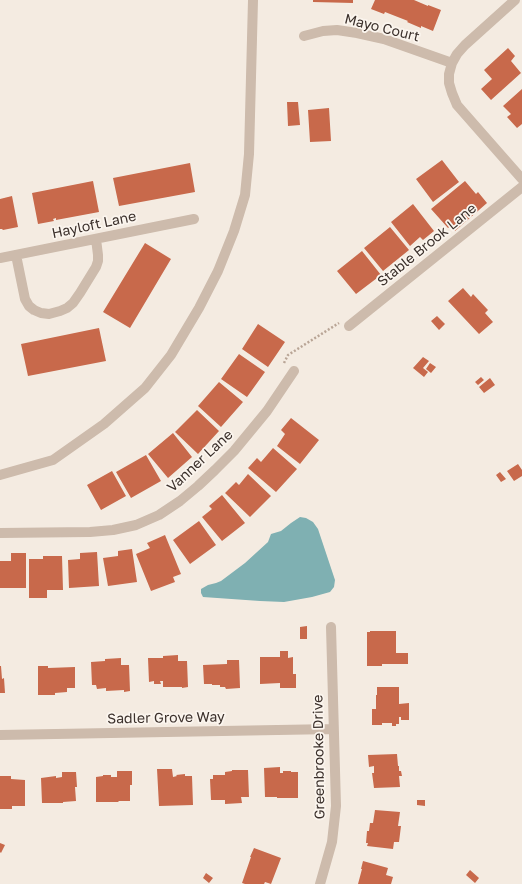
<!DOCTYPE html>
<html>
<head>
<meta charset="utf-8">
<style>
  body { margin:0 }
  canvas { display:block; background:#f4ebe1 }
</style>
</head>
<body>
<canvas width="522" height="884"></canvas>
<script>
const ctx = document.querySelector('canvas').getContext('2d');
ctx.lineJoin = 'round';
function fill(path, color) {
  ctx.fillStyle = color;
  ctx.fill(path, 'evenodd');
}
function toPath(rows) {
  const path = new Path2D();
  for (const r of rows) {
    path.moveTo(r[0], r[1]);
    for (let i = 2; i < r.length; i += 2) path.lineTo(r[i], r[i + 1]);
  }
  return path;
}
function trace(path, color, width, dash) {
  ctx.strokeStyle = color;
  ctx.lineWidth = width;
  ctx.lineCap = dash ? 'butt' : 'round';
  ctx.setLineDash(dash || []);
  ctx.stroke(path);
}
function drawText(font, color, halo, rows, align = 'center') {
  ctx.font = font + ' "Golos Text",sans-serif';
  ctx.lineWidth = 3.5;
  ctx.setLineDash([]);
  ctx.textBaseline = 'middle';
  ctx.strokeStyle = halo;
  ctx.fillStyle = color;
  for (const [text, x, y, turn = 0] of rows) {
    ctx.save();
    ctx.translate(x, y);
    ctx.rotate((+turn || 0) * Math.PI / 180);
    ctx.textAlign = isNaN(turn) ? turn : align;
    if (halo) ctx.strokeText(text, 0, 0);
    ctx.fillText(text, 0, 0);
    ctx.restore();
  }
}
const water = toPath([
  [300,517,306,518,313,522,318,529,335,580,334,587,330,592,312,597,284,602,260,601,203,597,201,593,201,589,208,585,216,583,221,581,245,563,268,542,271,534,281,531,291,523]
]);
const building = toPath([
  [313,0,353,0,353,3,313,2],
  [375,0,414,0,428,6,428,5,441,10,433,31,421,26,421,28,407,22,408,21,385,12,384,14,371,9],
  [508,48,515,56,511,61,521,73,491,100,481,89,492,79,484,70],
  [522,89,522,124,517,128,507,117,511,114,503,106],
  [287,102,298,102,300,125,288,126],
  [329,108,331,141,310,142,308,110],
  [442,160,459,182,433,202,416,179],
  [190,163,195,192,119,206,113,178],
  [93,181,99,212,56,220,56,218,53,219,54,221,38,224,32,193],
  [465,181,476,194,478,192,487,203,455,231,451,226,448,228,431,209],
  [12,196,18,227,3,230,2,229,0,229,0,199],
  [413,204,434,231,423,240,420,237,410,246,391,222],
  [390,227,409,250,383,271,364,248],
  [145,243,171,259,130,328,103,312],
  [362,251,381,275,356,294,337,271],
  [463,288,471,297,473,294,488,310,485,313,493,322,479,334,448,301],
  [437,316,445,324,439,330,431,321],
  [258,324,285,342,268,367,242,349],
  [99,328,106,361,28,376,21,344],
  [239,354,265,372,247,397,221,379],
  [423,357,429,361,423,368,428,372,424,377,413,368],
  [430,363,436,367,431,373,426,369],
  [481,377,484,380,478,385,475,382],
  [490,378,495,385,484,393,479,387],
  [219,382,243,402,221,427,198,406],
  [197,410,219,431,198,454,175,432],
  [291,418,319,440,300,464,277,446,285,434,281,430],
  [173,433,192,457,168,478,148,454],
  [273,448,297,469,276,492,248,468,257,458,261,462],
  [146,455,161,481,131,498,116,472],
  [518,464,522,470,522,476,514,481,507,471],
  [112,471,126,496,101,510,87,485],
  [500,472,506,479,501,482,496,475],
  [248,474,271,496,250,517,225,493,236,482,239,485],
  [222,495,245,523,222,541,202,517,212,509,209,506],
  [199,521,216,545,190,564,173,540],
  [165,535,181,574,173,577,175,582,151,591,136,554,150,548,147,543],
  [132,549,137,582,108,586,103,558,118,556,118,551],
  [97,552,99,586,69,588,68,560,80,559,80,553],
  [11,553,26,553,26,588,0,588,0,561,11,561],
  [43,556,62,556,63,590,47,590,47,598,29,598,29,559,43,559],
  [307,626,307,639,300,639,300,627],
  [370,631,396,631,396,653,408,653,408,664,382,664,382,666,367,666,367,632,370,632],
  [280,651,288,651,288,658,293,657,293,674,296,674,296,688,280,688,280,683,260,684,260,657,280,657],
  [178,655,178,661,187,661,188,687,182,688,182,687,163,687,163,681,160,681,161,684,154,684,154,681,149,682,148,658,163,658,163,656],
  [121,658,121,665,129,665,130,691,124,692,124,690,106,691,106,688,97,689,96,685,92,685,91,662,105,661,105,659],
  [227,660,239,660,240,688,226,689,225,687,220,687,220,685,212,685,212,684,204,684,203,665,227,664],
  [0,666,1,666,2,679,4,678,5,693,0,693],
  [38,666,48,666,48,668,75,667,75,688,67,688,67,692,55,693,55,695,38,695],
  [377,687,399,687,399,704,409,703,409,720,401,720,401,717,399,717,399,724,396,724,396,726,392,726,392,723,382,723,382,725,372,725,372,709,376,709,376,695,377,695],
  [397,754,398,766,399,766,399,771,401,771,402,776,399,776,400,787,374,788,372,773,374,773,374,766,369,767,368,755],
  [280,767,280,773,283,773,283,771,291,771,291,772,298,772,298,798,277,798,277,797,265,797,264,768],
  [157,769,172,769,173,777,177,776,176,775,185,774,185,776,192,776,193,805,159,806],
  [232,770,248,770,249,797,241,797,242,803,225,804,225,800,211,800,210,779,213,779,213,775,225,775,225,772,232,771],
  [117,771,132,771,132,785,130,785,130,801,118,801,119,802,96,802,96,777,103,776,103,775,111,775,111,777,117,777],
  [62,772,76,772,77,787,75,787,76,801,63,802,63,803,42,803,41,778,56,776,56,778,62,777],
  [0,776,11,776,11,779,25,780,25,806,12,806,12,809,0,809],
  [417,800,425,800,425,806,417,805],
  [375,810,400,812,398,826,401,826,399,842,394,842,393,849,367,846,368,843,366,843,367,831,369,831,370,823,373,823],
  [0,843,5,845,1,853,0,852],
  [254,848,281,858,271,884,265,882,264,884,245,884,242,883,251,857,250,857],
  [363,861,388,868,386,875,393,877,391,884,358,884,362,869,361,869],
  [470,870,479,878,475,883,466,875],
  [206,873,213,878,209,883,203,878]
]);
const path = toPath([
  [284,363,288,355,339,323]
]);
const street = toPath([
  [515,0,465,45,457,54,452,63,449,74,449,83,452,93,457,105,522,179],
  [304,36,323,31,337,30,357,33,384,39,452,63],
  [16,255,25,299,29,306,34,310,41,313,49,314,60,311,67,308,73,303,80,293,96,267,98,261,98,255,96,239],
  [0,258,194,219],
  [349,326,522,187],
  [0,475,53,460,104,424,145,388,171,355,199,308,218,271,234,231,245,195,249,154,253,0],
  [0,533,90,532,113,530,136,525,159,515,180,501,198,486,215,470,234,451,267,411,294,371],
  [0,735,333,729],
  [320,884,332,842,336,806,331,627]
]);
const streetNames = [
  ["Mayo Court",382,28,14],
  ["Hayloft Lane",94,225,-12],
  ["Stable Brook Lane",427,245,-39],
  ["Vanner Lane",200,461,-43],
  ["Sadler Grove Way",166,718,-1],
  ["Greenbrooke Drive",319,757,-91]
];
fill(water, '#7fb0b2');
fill(building, '#c8694b');
trace(path, '#b9a596', 2.5, [2, 2]);
trace(street, '#cdbbac', 10);
drawText('14px', '#3b302b', '#fbf5ee', streetNames);
</script>
</body>
</html>
